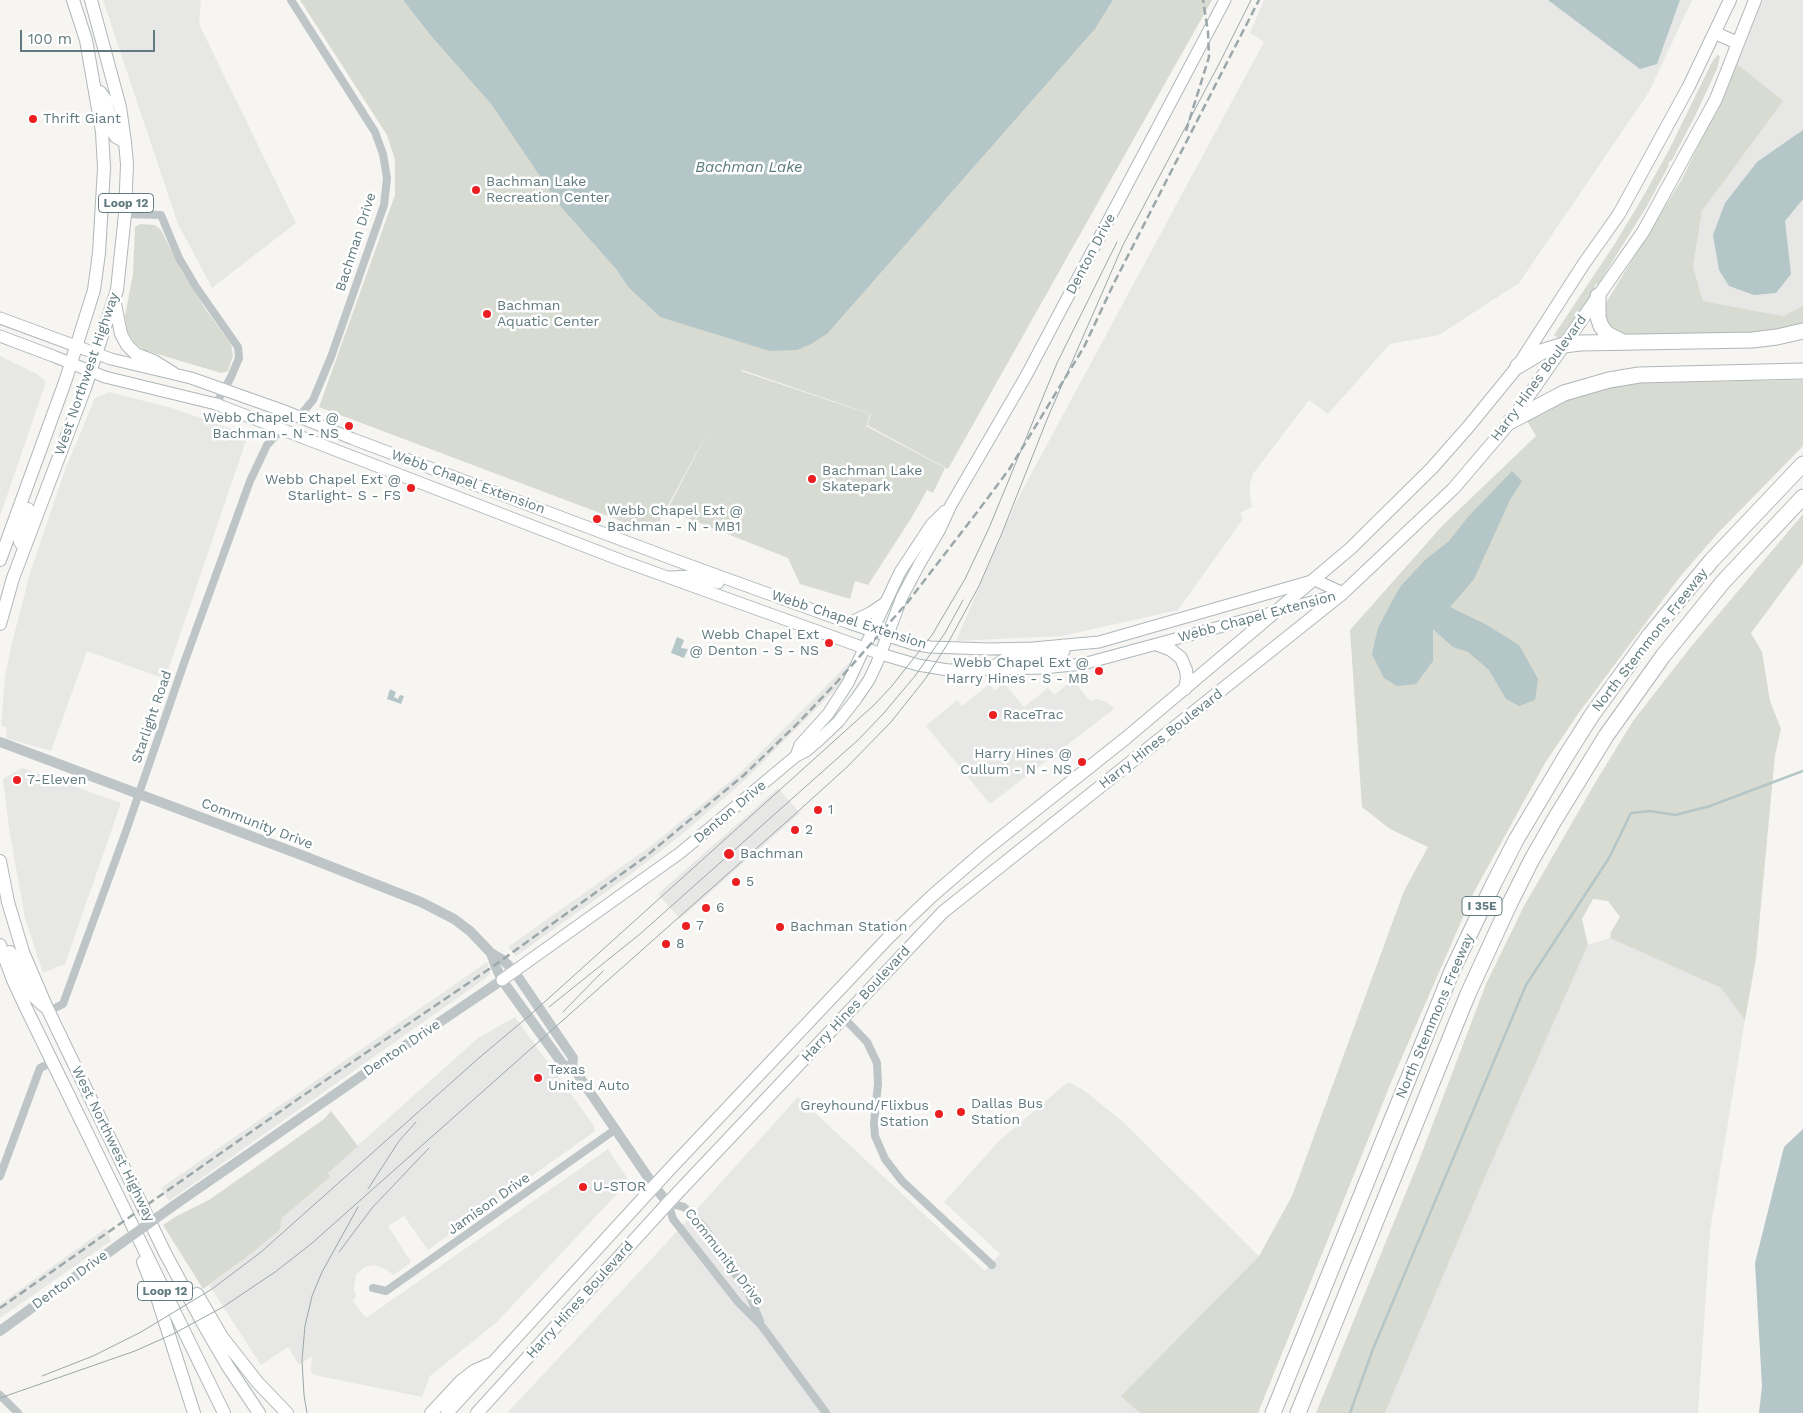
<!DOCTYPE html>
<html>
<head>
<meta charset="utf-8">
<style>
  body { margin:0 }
  #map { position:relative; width:1803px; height:1413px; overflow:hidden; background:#f6f5f2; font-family:"Work Sans",sans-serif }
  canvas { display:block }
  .scale { position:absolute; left:20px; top:30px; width:135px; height:22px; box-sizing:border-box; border:2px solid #607a7f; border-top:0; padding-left:6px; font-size:15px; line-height:18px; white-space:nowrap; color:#607a7f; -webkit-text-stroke:4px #fff; paint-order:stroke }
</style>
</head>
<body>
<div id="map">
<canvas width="1803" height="1413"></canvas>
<div class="scale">100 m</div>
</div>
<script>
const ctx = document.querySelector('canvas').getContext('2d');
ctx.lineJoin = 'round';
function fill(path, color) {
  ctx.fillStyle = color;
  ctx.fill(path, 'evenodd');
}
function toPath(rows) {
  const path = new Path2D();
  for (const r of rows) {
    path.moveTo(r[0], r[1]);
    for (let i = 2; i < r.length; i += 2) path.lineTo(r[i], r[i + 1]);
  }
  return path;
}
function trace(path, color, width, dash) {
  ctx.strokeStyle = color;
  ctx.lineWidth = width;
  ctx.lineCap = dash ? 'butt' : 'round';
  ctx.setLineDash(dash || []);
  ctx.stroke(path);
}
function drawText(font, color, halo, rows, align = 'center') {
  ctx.font = font + ' "Work Sans",sans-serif';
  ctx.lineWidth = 5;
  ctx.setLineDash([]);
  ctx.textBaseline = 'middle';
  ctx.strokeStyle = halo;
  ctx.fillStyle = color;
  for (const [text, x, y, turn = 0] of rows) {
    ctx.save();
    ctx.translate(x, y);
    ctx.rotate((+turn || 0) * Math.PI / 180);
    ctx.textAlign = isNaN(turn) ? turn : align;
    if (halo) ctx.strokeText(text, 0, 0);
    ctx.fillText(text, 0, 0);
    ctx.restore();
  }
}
const built = toPath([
  [103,0,201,0,199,24,296,223,212,288,178,224],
  [1264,0,1692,0,1649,92,1519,283,1439,335,1390,344,1328,414,1309,400,1253,474,1250,484,1250,496,1252,507,1240,513,1243,519,1178,610,1062,636,956,641,1016,502,1264,42,1250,33],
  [1762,0,1803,0,1803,306,1783,316,1703,301,1693,267,1702,211,1782,101,1737,64],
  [0,356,37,374,46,382,0,516],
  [109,392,172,408,248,435,165,679,87,651,51,751,6,738,7,728,1,725,5,677,11,647,30,573,65,470,95,398],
  [851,661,847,674,843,682,747,778,680,836,627,877,516,956,508,947,652,845,739,774],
  [1073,680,1090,701,1097,699,1107,702,1114,709,990,804,926,726,957,700,962,706,989,684,995,691,1004,683,1024,707,1048,688,1054,695],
  [22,768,121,803,65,964,43,973,25,918,9,828,3,779],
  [778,788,800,813,680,919,658,894],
  [1610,938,1721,988,1745,1020,1710,1231,1698,1413,1385,1413,1486,1175,1588,945],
  [487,962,490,973,486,978,169,1201,161,1188],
  [515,1017,594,1126,595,1131,428,1250,404,1216,388,1226,411,1262,394,1275,381,1267,373,1265,363,1268,356,1275,354,1289,356,1297,353,1301,366,1318,608,1149,629,1181,497,1322,430,1376,422,1397,314,1375,311,1372,312,1356,299,1365,288,1347,261,1365,209,1285,248,1256,280,1230,282,1218,330,1177,327,1173,478,1038],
  [1068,1082,1082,1089,1122,1121,1259,1256,1122,1395,1140,1413,507,1413,658,1252,798,1097,985,1271,1000,1254,944,1202,999,1141],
  [106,1228,111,1241,0,1318,0,1304]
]);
const green = toPath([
  [300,0,403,0,431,36,491,104,560,206,616,269,628,287,660,317,828,333,1095,29,1113,0,1212,0,948,469,867,425,871,414,742,370,741,371,870,414,866,426,945,468,933,493,927,490,912,517,868,585,855,581,850,599,800,584,788,558,667,510,711,426,653,533,319,407,395,195,395,160,387,135],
  [1717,55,1720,56,1717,69,1695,116,1672,160,1669,162,1668,167,1647,206,1599,283,1595,285,1594,291,1564,333,1559,339,1554,335,1614,245,1640,202,1669,150,1712,62],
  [1737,64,1783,101,1702,211,1693,267,1703,301,1783,316,1803,306,1803,324,1755,333,1622,334,1606,325,1604,306,1682,179,1721,100],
  [140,224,155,225,161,230,181,270,206,310,231,344,233,356,228,371,221,373,144,350,134,342,127,330,125,316,133,274,135,227],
  [1803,380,1803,446,1717,534,1679,578,1578,714,1545,763,1474,892,1392,1080,1258,1413,1140,1413,1121,1396,1259,1256,1292,1196,1404,891,1428,847,1390,829,1362,807,1350,630,1443,525,1536,436,1527,421,1561,400,1622,383],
  [1803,514,1803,563,1751,633,1762,652,1770,701,1781,729,1775,755,1756,958,1745,1020,1721,988,1610,938,1611,932,1620,917,1608,901,1593,899,1582,919,1588,945,1486,1175,1385,1413,1316,1413,1418,1163,1486,984,1524,906,1595,783,1633,721,1690,648],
  [331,1111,358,1146,328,1173,330,1177,282,1218,280,1230,248,1256,203,1289,163,1225,175,1217,209,1200,324,1119]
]);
const water = toPath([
  [403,0,1113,0,1095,29,828,333,811,344,797,350,770,351,660,317,628,287,616,269,560,206,491,104,431,36],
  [1548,0,1680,0,1657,64,1640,69],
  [1803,130,1803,199,1785,221,1791,274,1776,293,1754,295,1729,286,1719,270,1713,235,1725,203,1757,162],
  [1512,471,1522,481,1510,500,1474,579,1450,607,1485,624,1519,645,1538,679,1535,700,1519,706,1506,699,1489,670,1468,652,1453,647,1433,629,1433,661,1416,684,1397,686,1384,678,1372,654,1378,628,1389,607,1400,587,1425,560,1449,541,1468,517],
  [677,637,684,640,681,648,688,649,684,658,671,653],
  [390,689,396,692,394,697,398,699,400,695,404,696,401,704,387,699],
  [1803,1129,1803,1413,1759,1413,1762,1386,1755,1263,1784,1147]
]);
const stream = toPath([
  [1350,1413,1373,1349,1526,985,1609,858,1631,813,1650,811,1675,815,1710,806,1803,771]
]);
const minor = toPath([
  [291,0,375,132,383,154,387,178,384,205,331,357,313,400,299,417],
  [125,214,161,215,179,258,196,287,238,347,239,358,231,377,216,404],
  [49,1011,63,1004,125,834,184,663,250,481,267,445,281,430],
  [843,1017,867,1042,877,1063,878,1084,874,1123,875,1136,885,1159,902,1181,992,1265],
  [0,1176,40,1068,53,1062],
  [668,1203,673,1219,738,1302,761,1325,826,1413],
  [668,1203,684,1207,703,1226,749,1294,760,1321],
  [373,1288,386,1291,616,1129],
  [0,1395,18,1413]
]);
const tertiary = toPath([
  [0,742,304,856,421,902,454,919,470,931,491,953,503,960,514,971,573,1058,572,1066,654,1186,668,1203],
  [491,953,495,965,502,980,564,1066,572,1066],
  [176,1204,419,1036,502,980],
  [0,1331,123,1242]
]);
const secondary = toPath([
  [0,318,111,359,191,378,287,412,353,439,675,560,849,623,913,644,930,647,989,649,1033,648,1099,642,1315,580,1343,593],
  [0,336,53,356,105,377,216,404,623,561,881,654,918,665,948,670,1043,668,1083,664,1341,594],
  [670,577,691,576,718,583],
  [849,623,870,613,885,603],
  [991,668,1005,659,1059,656,1064,651,1063,645],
  [796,756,800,745,828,714,848,683,900,572,931,525,945,511],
  [502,980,680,853,796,756,806,751,820,739,838,722,856,699,869,680,877,663,902,597,920,563,939,531,951,505,1026,376,1225,0]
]);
const primary = toPath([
  [1715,33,1738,43],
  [100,92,106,100,112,131,116,137,125,142],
  [115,304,121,334,127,345,136,354,154,361,173,373],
  [24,547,20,542,19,534,28,509],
  [0,560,65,382,94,290,99,253,104,168,102,132,86,40,73,0],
  [0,624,13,578,85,388,117,290,125,214,127,164,125,142,120,107,91,0],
  [1158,645,1171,650,1181,658,1186,670,1187,678,1185,689],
  [0,861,8,902,23,952,47,1008,165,1253,205,1327,227,1365,259,1413],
  [0,945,13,980,26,1008,224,1413],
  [10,952,31,994,44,1006],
  [143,1262,156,1294,194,1413],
  [197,1294,222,1337,258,1383,287,1413],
  [431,1413,461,1381,474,1371,490,1364],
  [447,1413,668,1171,888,938,932,896,984,851,1126,738,1351,548,1432,468,1469,426,1518,366,1583,265,1619,214,1689,86,1730,0],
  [477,1413,668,1203,943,912,1343,593,1454,488,1511,421,1643,232,1716,99,1755,0]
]);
const motorway = toPath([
  [1598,296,1598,317,1601,326,1607,334,1621,341],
  [1518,366,1541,352,1564,345,1580,343,1752,340,1777,337,1803,331],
  [1511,421,1564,393,1609,380,1639,375,1803,371],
  [1273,1413,1452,971,1494,883,1516,840,1566,756,1592,715,1650,635,1712,560,1803,464],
  [1298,1413,1468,994,1509,905,1531,861,1555,819,1606,736,1663,656,1723,582,1803,497]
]);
const tram = toPath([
  [549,1007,640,934,858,740,883,714,915,676,945,633,963,600],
  [563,1012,603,971],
  [368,1189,399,1141,416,1122],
  [339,1252,372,1208,429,1148],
  [42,1376,93,1356,141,1332,212,1289,261,1252,480,1057,529,1016,874,705,891,687,932,635,965,579,989,528,1057,363,1117,242],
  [0,1398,135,1351,173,1334,223,1307,275,1272,311,1244,794,815,847,767,891,722,926,678,948,643,979,586,1002,533,1048,417,1123,245,1219,64,1251,0],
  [307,1413,304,1395,302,1360,305,1326,312,1296,322,1272,358,1207]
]);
const rail = toPath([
  [1186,131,1209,57,1208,32,1203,0],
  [0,1308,298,1099,495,965,645,857,744,775,797,724,837,682,907,603,978,511,1010,468,1084,347,1115,281,1259,0]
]);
const tertiaryBridge = toPath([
  [123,1242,176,1204]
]);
const markers = [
  [33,119,5,"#eb1e21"],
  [476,190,5,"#eb1e21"],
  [487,314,5,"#eb1e21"],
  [349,426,5,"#eb1e21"],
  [812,479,5,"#eb1e21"],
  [411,488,5,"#eb1e21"],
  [597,519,5,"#eb1e21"],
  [829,643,5,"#eb1e21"],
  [1099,671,5,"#eb1e21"],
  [993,715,5,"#eb1e21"],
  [1082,762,5,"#eb1e21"],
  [17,780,5,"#eb1e21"],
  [818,810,5,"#eb1e21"],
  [795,830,5,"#eb1e21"],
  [729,854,6,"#eb1e21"],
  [736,882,5,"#eb1e21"],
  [706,908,5,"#eb1e21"],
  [686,926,5,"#eb1e21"],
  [780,927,5,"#eb1e21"],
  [666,944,5,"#eb1e21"],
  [538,1078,5,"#eb1e21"],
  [961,1112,5,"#eb1e21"],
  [939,1114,5,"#eb1e21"],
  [583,1187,5,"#eb1e21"]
];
const shields = [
  [126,203,55],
  [1482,906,40],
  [165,1291,55]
];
const shieldNames = [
  ["Loop 12",126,203],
  ["I 35E",1482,906],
  ["Loop 12",165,1291]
];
const poiNames = [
  ["Thrift Giant",43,119],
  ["Bachman Lake",486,182],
  ["Recreation Center",486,198],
  ["Bachman",497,306],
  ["Aquatic Center",497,322],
  ["Webb Chapel Ext @",339,418,"right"],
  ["Bachman - N - NS",339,434,"right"],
  ["Bachman Lake",822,471],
  ["Skatepark",822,487],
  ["Webb Chapel Ext @",401,480,"right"],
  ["Starlight- S - FS",401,496,"right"],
  ["Webb Chapel Ext @",607,511],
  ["Bachman - N - MB1",607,527],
  ["Webb Chapel Ext",819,635,"right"],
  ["@ Denton - S - NS",819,651,"right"],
  ["Webb Chapel Ext @",1089,663,"right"],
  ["Harry Hines - S - MB",1089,679,"right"],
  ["RaceTrac",1003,715],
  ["Harry Hines @",1072,754,"right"],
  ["Cullum - N - NS",1072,770,"right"],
  ["7-Eleven",27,780],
  ["1",828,810],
  ["2",805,830],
  ["Bachman",740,854],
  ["5",746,882],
  ["6",716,908],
  ["7",696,926],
  ["Bachman Station",790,927],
  ["8",676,944],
  ["Texas",548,1070],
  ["United Auto",548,1086],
  ["Dallas Bus",971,1104],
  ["Station",971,1120],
  ["Greyhound/Flixbus",929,1106,"right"],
  ["Station",929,1122,"right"],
  ["U-STOR",593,1187]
];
const streetNames = [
  ["Bachman Drive",356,242,-72],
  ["Denton Drive",1091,254,-62],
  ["West Northwest Highway",87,374,-71],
  ["Harry Hines Boulevard",1539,378,-54],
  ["Webb Chapel Extension",468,482,20],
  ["Webb Chapel Extension",1257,617,-15],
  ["Webb Chapel Extension",849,620,18],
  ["North Stemmons Freeway",1650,640,-52],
  ["Starlight Road",152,717,-71],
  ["Harry Hines Boulevard",1161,739,-38],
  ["Denton Drive",730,812,-40],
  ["Community Drive",257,824,21],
  ["Harry Hines Boulevard",856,1004,-47],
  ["North Stemmons Freeway",1435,1016,-67],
  ["Denton Drive",402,1048,-34],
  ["West Northwest Highway",113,1144,64],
  ["Jamison Drive",489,1204,-35],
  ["Community Drive",724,1257,52],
  ["Denton Drive",70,1280,-36],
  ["Harry Hines Boulevard",580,1300,-48]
];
const waterNames = [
  ["Bachman Lake",749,168]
];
fill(built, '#e7e7e6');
fill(green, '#d7dbd1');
fill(water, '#b4c6c7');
trace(stream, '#b4c6c7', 2.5);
trace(secondary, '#aeb8ba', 13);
trace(primary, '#b0b8ba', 14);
trace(motorway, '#afb6b8', 17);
trace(minor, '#bec5c7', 8);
trace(tertiary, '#bec5c7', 10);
trace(secondary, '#fff', 11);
trace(primary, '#fff', 12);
trace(motorway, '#fff', 15);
trace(tram, '#9ba7aa', 1);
trace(rail, '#9ba7aa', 2.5, [8, 4]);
trace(tertiaryBridge, '#bec5c7', 10);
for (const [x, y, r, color] of markers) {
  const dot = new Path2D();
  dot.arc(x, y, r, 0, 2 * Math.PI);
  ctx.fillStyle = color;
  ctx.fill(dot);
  trace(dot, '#fff', 2);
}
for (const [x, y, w] of shields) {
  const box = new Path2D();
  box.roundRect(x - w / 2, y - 9.5, w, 19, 4);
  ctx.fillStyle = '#fff';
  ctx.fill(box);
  trace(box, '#607a7f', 1);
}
drawText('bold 12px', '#607a7f', null, shieldNames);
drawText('14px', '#607a7f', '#fff', poiNames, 'left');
drawText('14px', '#607a7f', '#fff', streetNames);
drawText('italic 15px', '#5a7a7b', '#fff', waterNames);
</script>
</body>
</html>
